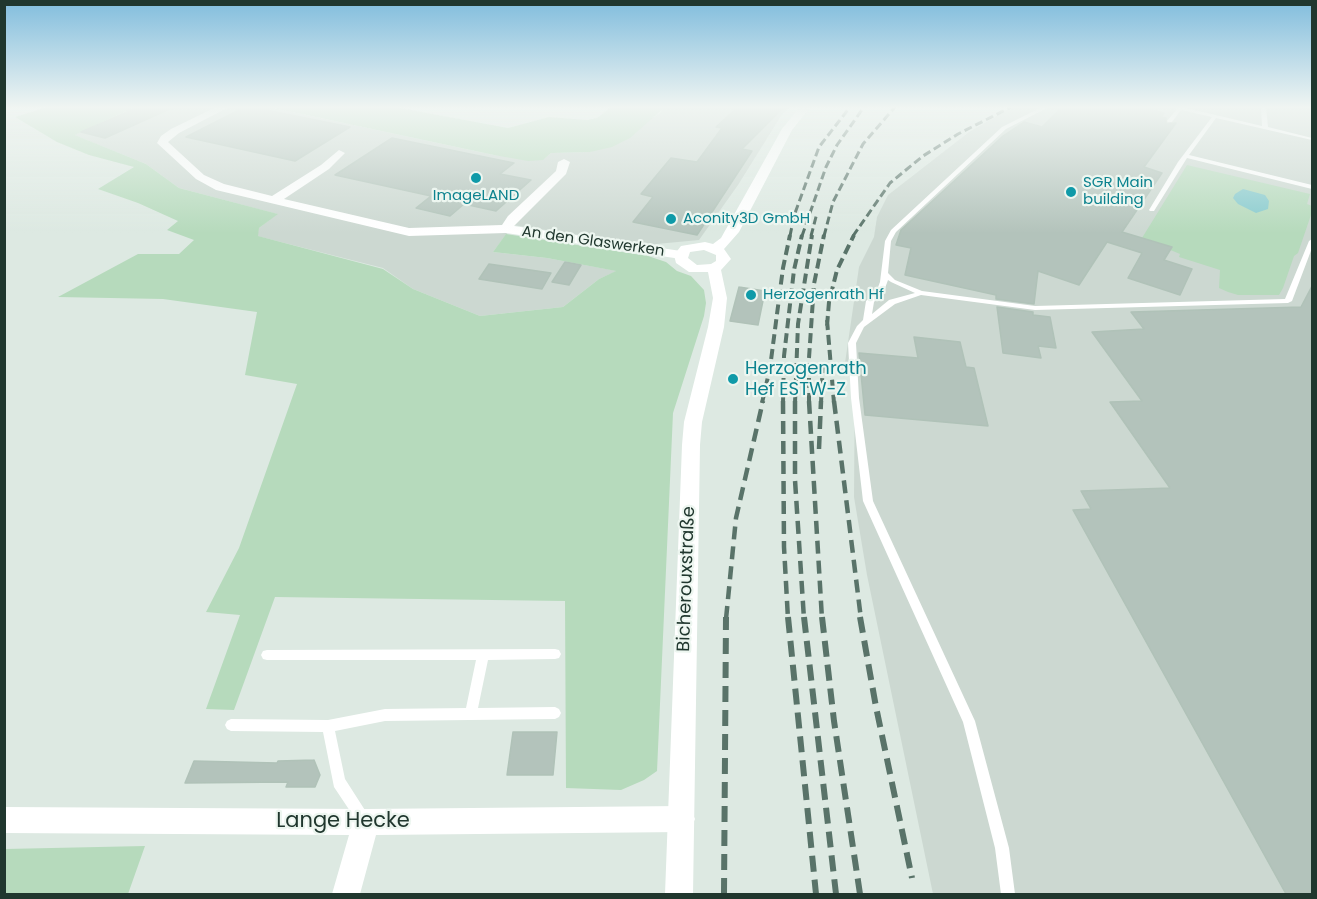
<!DOCTYPE html>
<html>
<head>
<meta charset="utf-8">
<style>
  body { margin:0 }
  #map { position:relative; width:1317px; height:899px; overflow:hidden; background:#dde9e2; font-family:Poppins,sans-serif }
  canvas { display:block }
  .frame { position:absolute; inset:0; border:6px solid #20372e; pointer-events:none }
</style>
</head>
<body>
<div id="map">
<canvas width="1317" height="899"></canvas>
<div class="frame"></div>
</div>
<script>
const ctx = document.querySelector('canvas').getContext('2d');
ctx.lineJoin = 'round';
function fill(path, color) {
  ctx.fillStyle = color;
  ctx.fill(path, 'evenodd');
}
function toPath(rows) {
  const path = new Path2D();
  for (const r of rows) {
    path.moveTo(r[0], r[1]);
    for (let i = 2; i < r.length; i += 2) path.lineTo(r[i], r[i + 1]);
  }
  return path;
}
function trace(path, color, width, dash) {
  ctx.strokeStyle = color;
  ctx.lineWidth = width;
  ctx.lineCap = dash ? 'butt' : 'round';
  ctx.setLineDash(dash || []);
  ctx.stroke(path);
}
function drawText(font, color, halo, rows, align = 'center') {
  ctx.font = font + ' Poppins,sans-serif';
  ctx.lineWidth = 4.5;
  ctx.setLineDash([]);
  ctx.textBaseline = 'middle';
  ctx.strokeStyle = halo;
  ctx.fillStyle = color;
  for (const [text, x, y, turn = 0] of rows) {
    ctx.save();
    ctx.translate(x, y);
    ctx.rotate((+turn || 0) * Math.PI / 180);
    ctx.textAlign = isNaN(turn) ? turn : align;
    if (halo) ctx.strokeText(text, 0, 0);
    ctx.fillText(text, 0, 0);
    ctx.restore();
  }
}
const built = toPath([
  [135,107,269,107,494,155,542,160,551,153,590,152,659,114,665,107,790,107,781,116,738,185,699,240,646,245,513,225,493,252,547,258,617,271,599,279,563,307,480,316,413,289,383,268,257,236,259,228,277,214,179,188,146,164,74,135],
  [1012,107,1312,107,1312,894,933,894,867,575,854,497,855,364,845,363,859,267,874,237,877,217,888,195,969,132]
]);
const green = toPath([
  [47,107,135,107,75,135,146,164,179,188,278,214,259,228,258,236,383,269,413,289,480,316,563,307,599,279,616,271,547,258,493,252,506,234,648,256,666,262,677,271,691,276,704,290,706,303,704,316,673,413,657,771,644,780,621,790,566,788,565,601,275,597,234,710,206,709,240,615,206,612,239,548,297,384,245,375,257,312,163,299,58,297,138,254,179,254,194,240,167,230,178,221,138,203,98,189,134,167,89,155,57,142,15,117],
  [269,107,395,107,508,128,549,117,587,120,597,118,611,107,665,107,630,138,612,147,590,152,551,153,543,160,528,161,494,155],
  [1187,165,1310,194,1307,204,1312,206,1312,212,1298,253,1294,256,1283,288,1279,295,1238,295,1228,292,1219,288,1220,270,1179,257,1180,254,1142,238],
  [145,846,128,894,5,894,5,849]
]);
const water = toPath([
  [1243,189,1265,195,1269,201,1268,209,1256,213,1238,204,1233,198,1235,194]
]);
const building = toPath([
  [139,107,174,107,105,138,81,132,139,107],
  [245,107,251,107,350,127,295,161,186,137,245,107],
  [738,107,784,107,742,149,752,151,697,235,633,222,653,197,641,194,671,158,697,162,722,128,716,127,738,107],
  [1062,107,1140,107,1164,113,1161,117,1166,118,1166,124,1176,123,1144,167,1162,173,1122,232,1172,247,1164,260,1192,269,1180,295,1128,278,1142,253,1107,242,1079,285,1038,271,1034,304,996,299,996,295,905,275,911,248,896,245,901,230,1003,136,1024,122,1042,127,1062,107],
  [392,138,514,163,500,174,531,180,496,211,464,204,450,216,416,208,431,196,335,175,392,138],
  [565,262,581,265,569,285,552,282,565,262],
  [489,264,551,273,542,289,479,279,489,264],
  [1312,286,1312,894,1286,894,1073,510,1091,509,1081,491,1170,488,1110,402,1142,401,1092,332,1144,329,1131,312,1301,307,1312,286],
  [739,287,765,291,758,325,730,321,739,287],
  [997,307,1033,312,1033,315,1050,317,1056,348,1038,346,1041,358,1003,353,997,307],
  [914,337,960,342,966,367,974,368,988,426,865,415,859,353,918,358,914,337],
  [513,732,557,732,553,775,507,775,513,732],
  [314,760,320,775,315,787,286,787,288,782,185,783,194,761,277,763,278,761,314,760]
]);
const service = toPath([
  [1042,107,1049,107,1006,129,896,232,891,241,888,273,895,280,922,291,1035,306,1285,299,1309,241,1312,239,1312,248,1292,301,1288,303,1035,310,921,295,895,304,864,327,856,343,859,398,873,501,975,721,1009,848,1015,894,1001,894,995,848,963,722,863,501,851,398,848,343,857,326,863,320,866,301,877,290,880,282,885,241,891,230,1002,127,1042,107],
  [888,280,891,282,915,293,889,300,872,314,874,302,884,291,888,280],
  [1174,107,1182,107,1262,126,1261,107,1266,107,1268,127,1312,138,1312,140,1216,118,1189,155,1312,185,1312,189,1187,158,1154,211,1150,211,1149,210,1178,162,1212,117,1181,110,1172,122,1168,122,1167,121,1177,109,1174,107],
  [555,649,559,650,561,654,559,658,555,659,488,660,478,708,555,707,559,709,561,713,559,717,555,719,385,721,335,731,345,779,370,818,368,823,363,825,358,823,334,787,323,732,231,731,227,729,225,725,227,721,231,719,328,720,385,709,466,708,476,660,267,660,263,659,261,655,263,651,267,650,555,649]
]);
const minor = toPath([
  [216,107,229,107,179,133,168,142,204,175,224,184,272,196,321,165,339,150,345,153,329,169,284,199,409,228,502,225,508,216,556,171,558,162,564,159,570,162,566,174,514,226,681,251,688,255,681,259,506,233,409,236,216,190,196,179,157,143,161,136,171,129,216,107],
  [682,806,691,810,695,819,691,828,682,832,376,835,360,894,332,894,349,835,4,833,4,807,366,809,682,806]
]);
const tertiary = toPath([
  [800,107,810,107,792,130,739,232,724,249,731,259,721,270,727,298,724,327,702,422,700,445,693,894,665,894,682,445,684,422,708,327,713,298,708,272,689,272,676,263,674,255,681,246,705,242,713,244,721,238,782,129,800,107],
  [704,250,716,255,716,261,711,264,697,265,688,258,690,252,704,250]
]);
const railFar3 = toPath([
  [790,236,794,216,819,147,850,107],
  [802,236,826,167,837,145,864,107],
  [811,236,817,213],
  [824,236,833,202,863,144,895,107],
  [853,236,890,183,923,156,958,134,1011,107]
]);
const railFar2 = toPath([
  [827,320,834,403],
  [827,326,829,302,837,270,854,235],
  [762,403,770,368,783,268,790,235],
  [783,403,784,356,794,270,802,235],
  [795,403,798,324,812,235],
  [809,403,809,358,814,284,824,235],
  [821,403,823,362]
]);
const railFar1 = toPath([
  [783,401,784,547,788,619],
  [795,401,795,480,804,619],
  [809,401,822,619],
  [834,401,861,619],
  [819,449,821,401],
  [726,619,736,518,763,401]
]);
const rail = toPath([
  [788,617,816,894],
  [804,617,836,894],
  [822,617,834,721,860,894],
  [860,617,876,707,912,878],
  [724,894,726,617]
]);
const markers = [
  [476,178,6,"#0f9aa8"],
  [1071,192,6,"#0f9aa8"],
  [671,219,6,"#0f9aa8"],
  [751,295,6,"#0f9aa8"],
  [733,379,6,"#0f9aa8"]
];
const farCulturenames = [
  ["SGR Main",1083,183],
  ["building",1083,200],
  ["ImageLAND",476,196,"center"],
  ["Aconity3D GmbH",683,219],
  ["Herzogenrath Hf",763,295]
];
const farStreetnames = [
  ["An den Glaswerken",593,242,8]
];
const cultureNames = [
  ["Herzogenrath",745,369],
  ["Hef ESTW-Z",745,390]
];
const streetNames = [
  ["Bicherouxstraße",687,579,-88]
];
const nearStreetnames = [
  ["Lange Hecke",343,822]
];
fill(built, '#ccd8d1');
fill(green, '#b6dabc');
fill(water, '#86cacd');
fill(building, '#b3c3bb');
trace(building, '#b0c2b8', 1.5);
fill(service, '#fff');
fill(minor, '#fff');
fill(tertiary, '#fff');
trace(railFar3, '#597369', 3, [8, 4]);
trace(railFar2, '#597369', 4, [10, 5]);
trace(railFar1, '#597369', 4.5, [13, 7]);
trace(rail, '#597369', 6, [16, 8]);
const sky = ctx.createLinearGradient(0, 0, 0, 233);
sky.addColorStop(0, '#81bddd');
sky.addColorStop(0.46, '#f0f5f2');
sky.addColorStop(1, '#f0f5f200');
ctx.fillStyle = sky;
ctx.fillRect(0, 0, 1317, 233);
for (const [x, y, r, color] of markers) {
  const dot = new Path2D();
  dot.arc(x, y, r, 0, 2 * Math.PI);
  ctx.fillStyle = color;
  ctx.fill(dot);
  trace(dot, '#edf6f0', 2);
}
drawText('15px', '#0d838f', '#edf6f0', farCulturenames, 'left');
drawText('15px', '#20372e', '#edf6f0', farStreetnames);
drawText('18px', '#0d838f', '#edf6f0', cultureNames, 'left');
drawText('18px', '#20372e', '#edf6f0', streetNames);
drawText('21px', '#20372e', '#edf6f0', nearStreetnames);
</script>
</body>
</html>
